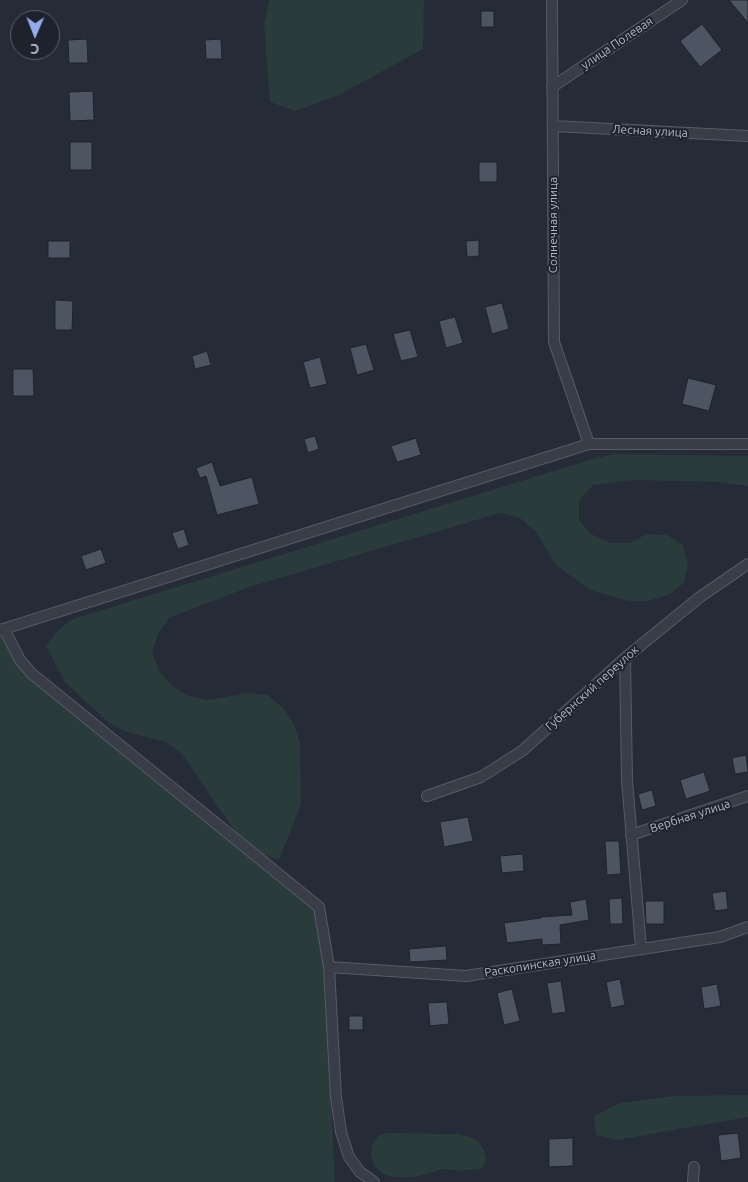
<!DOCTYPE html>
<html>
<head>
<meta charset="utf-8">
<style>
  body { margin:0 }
  #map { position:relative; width:748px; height:1182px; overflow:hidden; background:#252b37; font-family:Ubuntu,sans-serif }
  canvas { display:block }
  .north { position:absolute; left:10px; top:10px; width:50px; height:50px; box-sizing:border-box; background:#1d222d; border:1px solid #595e69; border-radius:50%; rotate:181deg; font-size:14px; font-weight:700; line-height:20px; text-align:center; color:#b3b8c4 }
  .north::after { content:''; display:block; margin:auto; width:18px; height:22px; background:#92acea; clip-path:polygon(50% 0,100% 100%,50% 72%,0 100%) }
</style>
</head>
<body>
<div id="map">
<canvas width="748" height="1182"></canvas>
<div class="north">С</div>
</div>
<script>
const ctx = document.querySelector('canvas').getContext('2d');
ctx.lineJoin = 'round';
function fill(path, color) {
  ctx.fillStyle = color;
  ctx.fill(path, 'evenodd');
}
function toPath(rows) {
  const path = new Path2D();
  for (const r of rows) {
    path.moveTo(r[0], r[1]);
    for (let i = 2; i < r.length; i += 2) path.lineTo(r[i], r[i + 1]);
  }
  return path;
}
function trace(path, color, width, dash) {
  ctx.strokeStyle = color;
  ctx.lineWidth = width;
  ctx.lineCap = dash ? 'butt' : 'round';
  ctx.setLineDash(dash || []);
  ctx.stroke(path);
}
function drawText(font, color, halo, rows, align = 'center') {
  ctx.font = font + ' Ubuntu,sans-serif';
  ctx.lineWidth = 4;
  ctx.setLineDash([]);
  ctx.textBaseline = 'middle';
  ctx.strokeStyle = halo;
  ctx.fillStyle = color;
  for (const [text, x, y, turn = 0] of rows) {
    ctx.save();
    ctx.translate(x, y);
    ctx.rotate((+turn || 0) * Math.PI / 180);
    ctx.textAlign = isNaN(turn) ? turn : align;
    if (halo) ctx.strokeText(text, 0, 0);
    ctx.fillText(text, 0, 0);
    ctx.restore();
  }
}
const green = toPath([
  [269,0,424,0,423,49,339,95,295,111,270,102,264,25],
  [615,454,748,456,748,486,719,482,633,480,593,485,579,500,579,520,591,534,610,543,629,543,647,534,667,535,683,545,688,565,684,583,668,595,648,601,628,601,590,590,557,566,535,531,520,518,500,513,249,587,169,618,158,634,152,653,160,672,172,686,188,696,208,700,247,693,268,695,283,708,294,724,300,743,301,804,279,860,254,851,239,837,182,754,166,742,127,732,108,722,65,682,46,646,58,630,73,619,596,458],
  [0,630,31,674,319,907,323,937,335,1182,0,1182],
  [748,1095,748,1117,617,1140,596,1135,594,1116,620,1103,673,1096],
  [387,1133,458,1134,469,1137,478,1141,484,1150,486,1160,482,1169,461,1171,444,1169,415,1177,393,1177,382,1173,374,1165,371,1155,372,1145,378,1136]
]);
const building = toPath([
  [729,0,748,0,748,23,729,0],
  [481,11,494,11,494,27,481,27,481,11],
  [702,24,722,50,700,67,680,41,702,24],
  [87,39,88,63,69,63,68,40,87,39],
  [221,39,222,59,206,59,205,40,221,39],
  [93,91,94,120,70,121,69,92,93,91],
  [70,142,92,142,92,170,70,170,70,142],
  [479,162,497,162,497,182,479,182,479,162],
  [479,240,479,256,467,257,466,241,479,240],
  [48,241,70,241,70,258,48,258,48,241],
  [55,300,73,301,72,330,55,330,55,300],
  [502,303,509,329,492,334,485,307,502,303],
  [455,317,463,343,446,348,439,321,455,317],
  [410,330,418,357,401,361,393,334,410,330],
  [366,344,374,370,357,375,350,348,366,344],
  [207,351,211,365,195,369,192,356,207,351],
  [320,357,327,384,310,388,303,362,320,357],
  [13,369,33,369,34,396,13,396,13,369],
  [688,378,716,385,709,411,682,404,688,378],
  [315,436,319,449,308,453,304,439,315,436],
  [416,438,421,455,397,462,391,446,416,438],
  [212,462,220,486,252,477,259,504,217,515,206,476,200,478,196,468,212,462],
  [184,529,189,545,178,549,172,533,184,529],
  [101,549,106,563,86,570,81,556,101,549],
  [746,755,748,772,735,774,732,758,746,755],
  [704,772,710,791,686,799,680,780,704,772],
  [652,790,656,806,642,810,638,794,652,790],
  [468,817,473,841,444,847,440,822,468,817],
  [605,841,619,841,621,874,607,875,605,841],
  [523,854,524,871,502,873,500,856,523,854],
  [726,891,728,909,715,911,712,893,726,891],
  [622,898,623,924,610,924,609,899,622,898],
  [586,899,589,920,560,925,561,944,542,945,542,939,507,943,504,923,541,918,541,917,572,915,570,902,586,899],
  [645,901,664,901,664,924,646,924,645,901],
  [446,946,447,960,410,962,409,949,446,946],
  [620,979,625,1005,611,1008,606,982,620,979],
  [561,981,566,1012,552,1014,547,983,561,981],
  [717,984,721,1006,704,1009,701,987,717,984],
  [512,989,520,1021,504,1025,497,993,512,989],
  [447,1002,449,1024,430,1026,428,1003,447,1002],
  [349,1016,363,1016,363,1030,349,1030,349,1016],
  [738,1133,741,1158,721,1161,718,1135,738,1133],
  [573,1138,573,1166,549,1167,549,1139,573,1138]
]);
const street = toPath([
  [552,0,554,342,589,444],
  [552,87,682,0],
  [553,126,748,136],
  [4,629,20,660,31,673,319,907,329,967,336,1097,341,1132,349,1157,360,1172,374,1182],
  [0,630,589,444,748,444],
  [625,658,627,780,641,948],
  [427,796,481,777,522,751,625,658,700,597,748,564],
  [631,835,748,796],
  [329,967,466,976,720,937,748,927],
  [693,1182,694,1167]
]);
const streetNames = [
  ["улица Полевая",617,43,-34],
  ["Лесная улица",650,131,3],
  ["Солнечная улица",553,225,-90],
  ["Губернский переулок",592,688,-42],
  ["Вербная улица",690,816,-18],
  ["Раскопинская улица",540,964,-9]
];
fill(green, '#2a3b3c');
fill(building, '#4d5563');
trace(building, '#1f242f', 1);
trace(street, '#565b66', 12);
trace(street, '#383d48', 10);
drawText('12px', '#b3b8c4', '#1d222d', streetNames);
</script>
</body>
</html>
